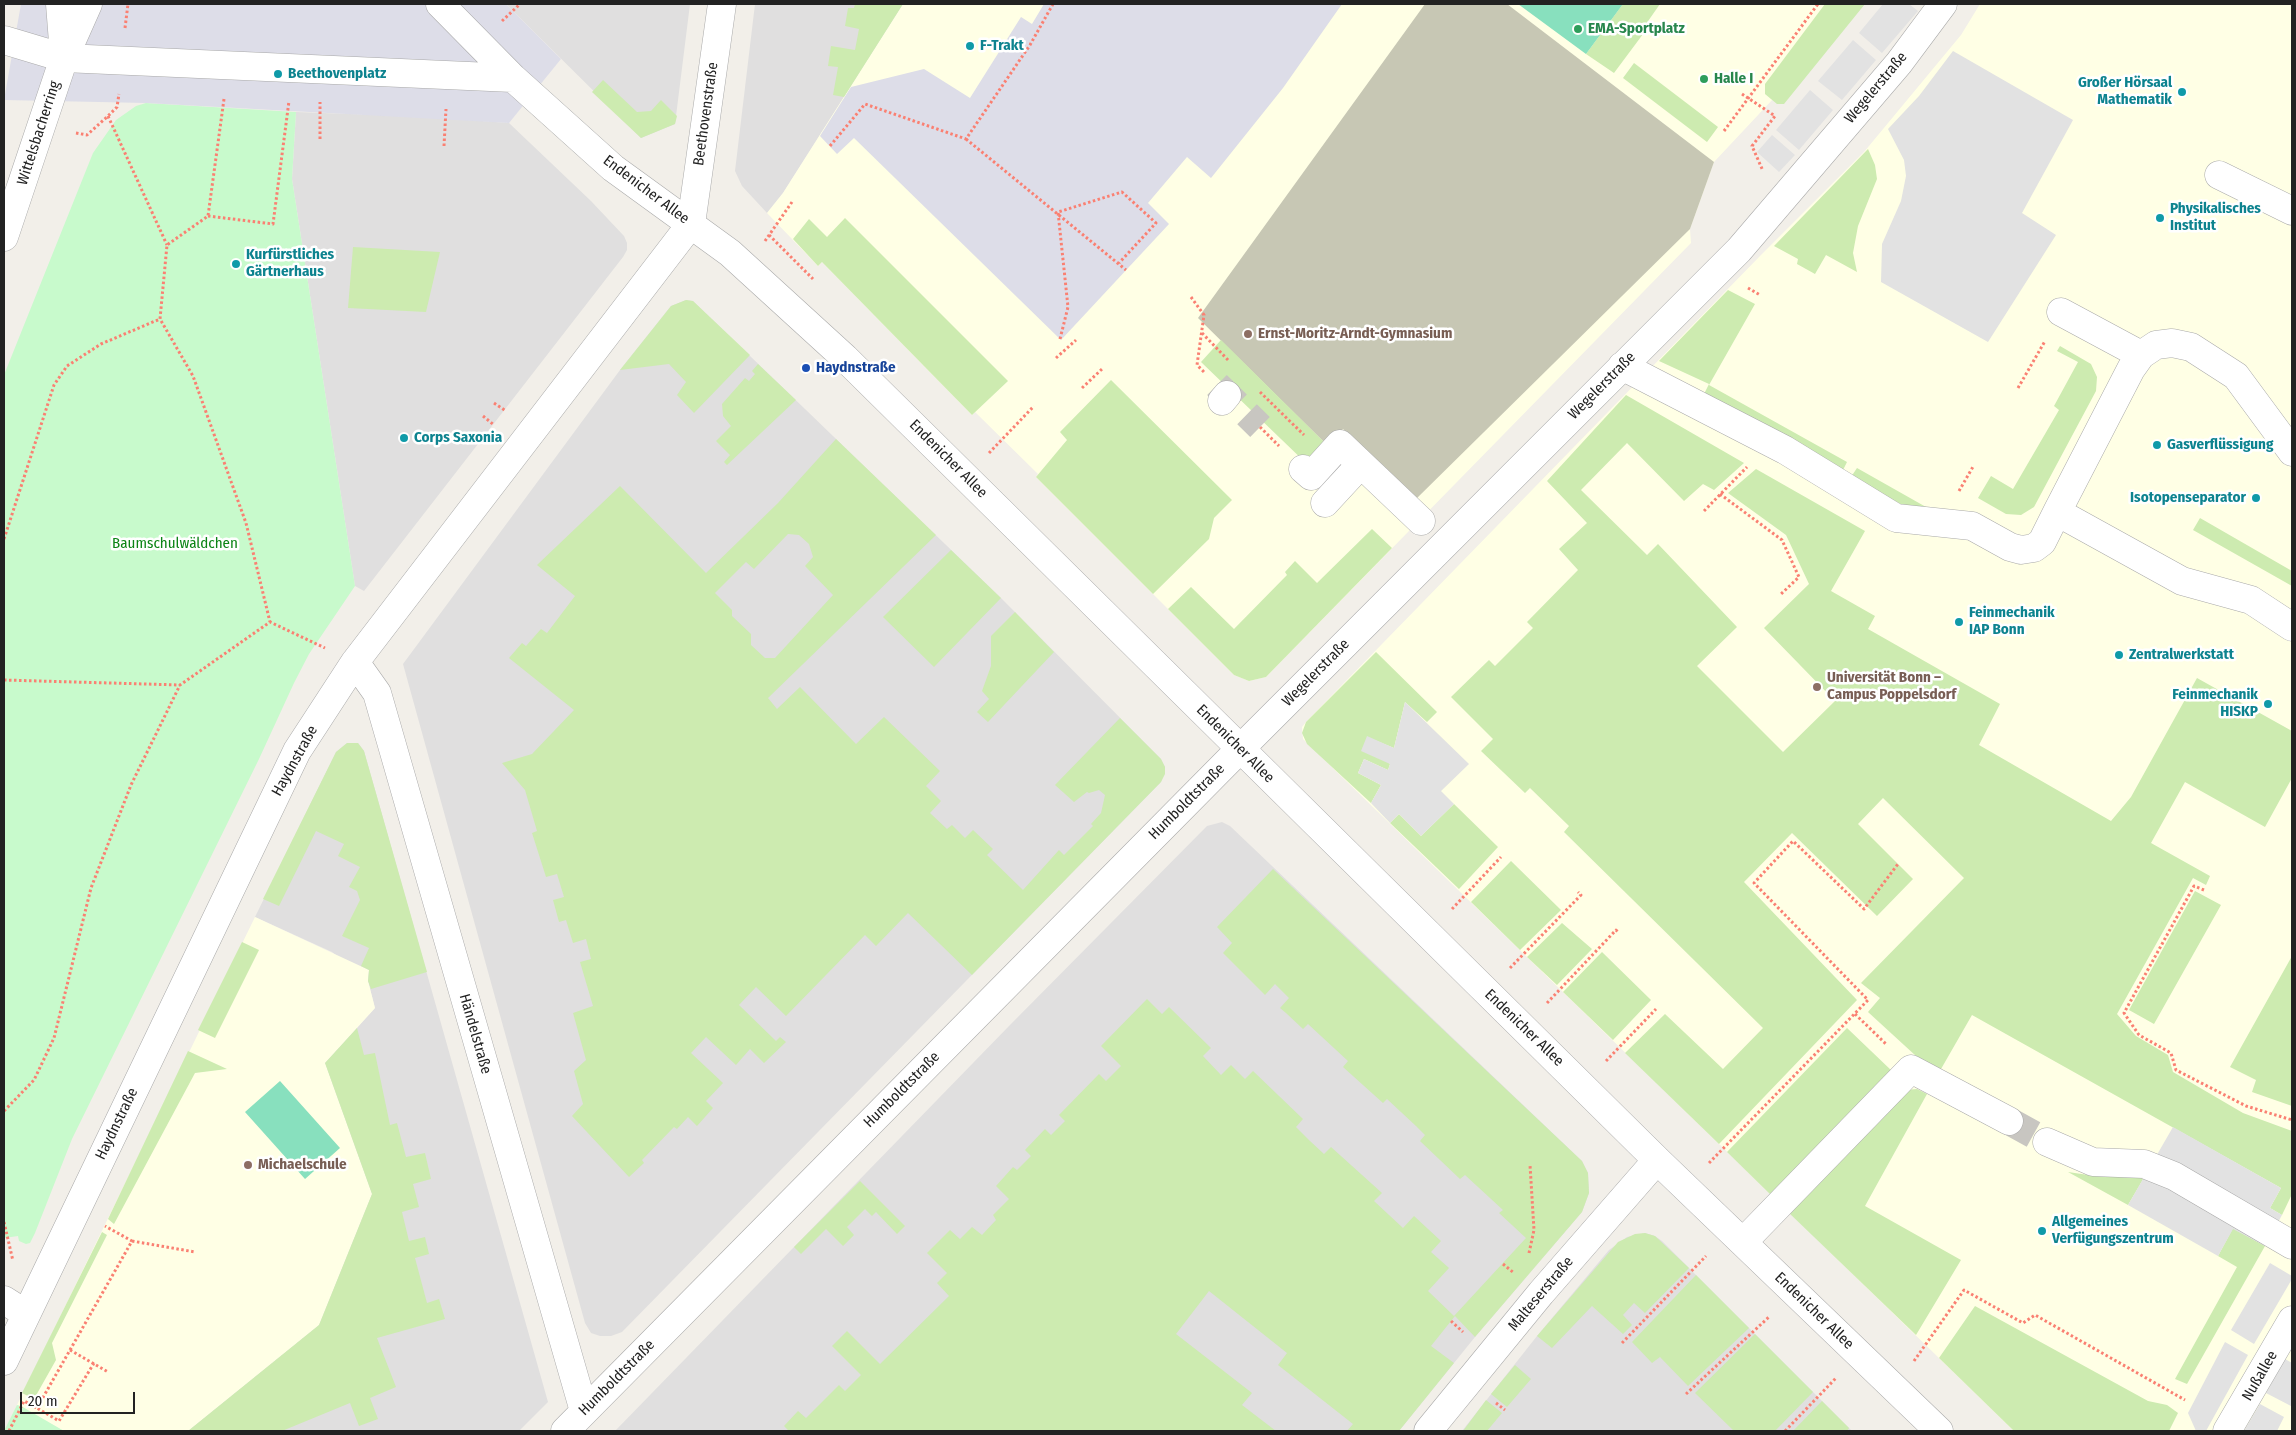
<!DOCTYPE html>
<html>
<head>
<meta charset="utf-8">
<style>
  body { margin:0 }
  #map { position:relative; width:2296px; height:1435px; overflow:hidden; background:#f2efe9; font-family:"Fira Sans Condensed",sans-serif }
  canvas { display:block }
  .frame { position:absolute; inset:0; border:5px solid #222; pointer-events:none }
  .scale { position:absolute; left:20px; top:1392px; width:115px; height:22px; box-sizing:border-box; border:2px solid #222; border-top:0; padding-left:6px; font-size:15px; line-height:18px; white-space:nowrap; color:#222; -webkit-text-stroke:4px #fff; paint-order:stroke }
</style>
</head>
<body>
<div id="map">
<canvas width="2296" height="1435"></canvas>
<div class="frame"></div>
<div class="scale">20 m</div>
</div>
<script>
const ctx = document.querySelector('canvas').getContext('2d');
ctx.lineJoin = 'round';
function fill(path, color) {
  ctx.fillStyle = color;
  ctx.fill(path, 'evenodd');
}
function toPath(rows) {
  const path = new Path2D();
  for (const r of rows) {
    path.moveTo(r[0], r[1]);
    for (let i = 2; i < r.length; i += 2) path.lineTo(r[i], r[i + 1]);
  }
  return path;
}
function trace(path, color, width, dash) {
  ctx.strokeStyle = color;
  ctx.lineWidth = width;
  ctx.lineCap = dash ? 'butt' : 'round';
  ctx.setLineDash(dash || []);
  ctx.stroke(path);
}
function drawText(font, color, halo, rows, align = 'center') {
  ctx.font = font + ' "Fira Sans Condensed",sans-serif';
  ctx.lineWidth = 5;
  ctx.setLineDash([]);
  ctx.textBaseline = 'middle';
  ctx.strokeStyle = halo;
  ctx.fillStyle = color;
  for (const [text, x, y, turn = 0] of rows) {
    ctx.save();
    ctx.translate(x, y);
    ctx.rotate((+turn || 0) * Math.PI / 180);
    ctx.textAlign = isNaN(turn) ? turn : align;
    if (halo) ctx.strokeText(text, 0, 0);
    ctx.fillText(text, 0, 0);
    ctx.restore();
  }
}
const residential = toPath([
  [506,4,690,4,675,124,641,138],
  [755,4,903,4,783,193,767,213,742,186,735,171],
  [296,112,431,117,509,123,591,201,624,236,627,243,627,250,623,257,364,591,355,586,292,179],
  [686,300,693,301,1001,598,1161,759,1165,767,1161,782,622,1332,611,1336,600,1336,591,1333,585,1323,403,664,620,370,671,306],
  [347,743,358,743,364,751,548,1402,519,1431,188,1431,319,1325,372,1194,325,1063,375,1008,368,981,332,952,255,917,336,752],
  [1222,822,1230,826,1582,1161,1588,1173,1589,1193,1582,1212,1475,1337,1399,1431,615,1431,1009,1026,1207,826],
  [1645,1233,1655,1236,1662,1241,1852,1431,1462,1431,1537,1336,1609,1250,1627,1237]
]);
const education = toPath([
  [903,4,1853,4,1803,67,1714,162,1690,229,1691,243,1266,677,1249,681,1234,675,1036,477,1038,474,975,412,972,415,822,262,818,266,767,213,783,193],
  [1980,4,2292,4,2292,1431,2014,1431,1303,739,1302,727,1306,722,1760,256,1864,152,1961,35],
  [255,917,369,970,368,981,375,1008,325,1063,372,1194,319,1325,188,1431,64,1431,17,1405]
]);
const construction = toPath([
  [1425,4,1507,4,1714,162,1690,229,1415,500,1343,429,1327,445,1198,318]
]);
const grass = toPath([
  [855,4,903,4,844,97,833,95,838,67,828,66,831,46,855,50,859,29,845,26,848,8,854,8],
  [1623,4,1660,4,1646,24,1649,26,1614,73,1586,54],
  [1825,4,1865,4,1784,104,1777,104,1765,94,1765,84],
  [1634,63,1718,127,1707,142,1623,78],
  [603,80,637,112,651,111,661,100,677,116,675,124,641,138,592,92],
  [1868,149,1875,165,1877,179,1858,226,1853,253,1857,272,1826,255,1815,274,1797,264,1798,259,1774,246],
  [845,218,1008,381,972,415,822,262,818,266,793,239,809,219,827,237],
  [353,247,440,252,426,312,348,308],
  [1728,290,1755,304,1709,385,1847,462,1842,472,1704,394,1709,384,1659,361],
  [686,300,693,301,750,355,694,413,677,395,686,382,669,364,620,370,671,306],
  [1221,340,1327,445,1308,465,1201,362],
  [2060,346,2091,364,2097,377,2096,391,2034,507,2021,515,2006,514,1978,498,1991,476,2013,489,2059,410,2054,406,2078,362,2057,351],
  [758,364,796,400,727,465,724,462,730,455,716,441,731,426,723,416,722,404,745,378,749,381,755,374,752,371],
  [1111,380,1232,500,1214,518,1209,539,1153,594,1036,477,1067,440,1060,432],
  [1626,395,1744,463,1714,490,1703,484,1684,501,1627,443,1581,490,1647,555,1658,544,1737,627,1697,666,1783,752,1835,701,1764,628,1809,584,1786,535,1728,493,1756,469,1865,531,1831,591,1875,616,1868,629,2000,704,1979,745,2111,821,2131,797,2197,678,2292,731,2292,778,2265,827,2185,782,2151,843,2210,876,2206,885,2193,878,2117,1014,2136,1036,2168,1055,2173,1072,2243,1113,2292,1131,2292,1194,2282,1215,2270,1208,2281,1188,1972,1015,1941,1069,1916,1056,1868,1012,1880,998,1861,983,1964,878,1883,798,1858,824,1913,879,1877,916,1792,833,1744,882,1857,1000,1719,1144,1625,1053,1665,1014,1723,1069,1763,1028,1564,832,1569,826,1530,788,1525,793,1481,751,1493,739,1451,697,1489,660,1495,666,1533,628,1527,622,1578,570,1559,549,1587,523,1547,481],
  [836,439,936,535,768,698,777,709,800,687,856,744,884,717,940,771,926,786,941,801,930,813,947,829,952,825,965,838,973,830,993,849,987,855,1023,890,1059,850,1064,855,1093,826,1091,824,1101,813,1105,795,1099,790,1089,793,1087,792,1074,802,1055,785,1120,718,1161,759,1165,767,1165,774,1161,782,972,975,908,913,876,946,865,935,786,1016,756,987,739,1005,776,1041,780,1037,786,1042,764,1063,750,1049,736,1065,706,1037,691,1053,723,1083,706,1101,713,1108,697,1126,688,1117,677,1129,674,1127,642,1160,644,1163,629,1177,572,1116,583,1104,574,1071,586,1060,573,1013,593,1006,580,962,591,959,586,939,573,943,566,920,559,922,553,900,564,897,557,874,546,877,532,833,537,831,525,790,502,763,532,754,574,710,509,658,522,643,526,646,541,629,547,633,575,596,537,565,620,486,706,573,778,503],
  [788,534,799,535,809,544,813,557,805,566,833,595,775,658,765,658,751,645,751,634,732,616,732,610,715,593,746,562,754,569],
  [1857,468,1926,507,1906,507,1851,477],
  [2200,518,2292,571,2292,586,2193,530],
  [1372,529,1392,548,1266,677,1249,681,1234,675,1168,609,1191,587,1234,629,1287,575,1285,572,1295,561,1317,583],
  [951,550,1001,598,934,667,883,617],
  [1015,612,1054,652,988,722,977,712,989,699,982,691,991,666,991,636],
  [1376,652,1437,712,1427,722,1405,702,1394,748,1367,737,1390,764,1388,770,1364,759,1358,773,1381,785,1371,803,1307,744,1302,733,1306,722],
  [347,743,358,743,364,751,427,972,371,989,368,981,369,970,361,966,369,948,342,936,360,900,357,891,349,887,360,867,338,856,344,844,316,831,279,906,263,899,336,752],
  [1454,804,1498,847,1459,889,1390,823,1399,814,1421,836],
  [1511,861,1561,910,1520,950,1471,902],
  [1273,869,1582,1161,1588,1173,1589,1193,1582,1212,1475,1337,1455,1316,1431,1346,1454,1363,1399,1431,1347,1431,1353,1424,1278,1365,1287,1353,1209,1291,1176,1334,1252,1393,1242,1405,1276,1431,789,1431,784,1426,798,1411,806,1418,839,1385,845,1391,861,1375,832,1346,847,1331,880,1364,949,1296,937,1283,947,1273,927,1253,950,1230,960,1239,972,1227,982,1235,996,1220,993,1215,1009,1199,996,1186,1013,1167,1017,1170,1031,1156,1025,1150,1045,1129,1051,1135,1065,1121,1059,1115,1099,1074,1106,1081,1121,1066,1101,1046,1147,999,1162,1014,1169,1007,1211,1048,1203,1056,1221,1075,1231,1065,1245,1079,1253,1071,1303,1119,1296,1127,1310,1141,1324,1154,1331,1147,1382,1193,1374,1201,1403,1228,1414,1216,1441,1241,1431,1252,1449,1268,1428,1291,1454,1316,1526,1238,1499,1213,1503,1210,1465,1175,1460,1179,1420,1141,1425,1135,1416,1126,1387,1099,1383,1103,1343,1067,1348,1061,1308,1024,1303,1029,1286,1013,1280,1008,1289,998,1275,984,1265,995,1223,953,1232,943,1217,927],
  [2195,891,2221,905,2154,1024,2129,1010],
  [1562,923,1592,949,1557,985,1527,957],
  [242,942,259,950,215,1038,198,1030],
  [1602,952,1651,1000,1613,1040,1563,992],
  [2292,956,2292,1106,2252,1092,2256,1080,2230,1067],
  [357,1028,364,1055,375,1053,390,1125,397,1123,406,1157,425,1153,431,1179,413,1184,419,1207,402,1212,409,1241,425,1237,429,1254,415,1258,427,1303,439,1299,445,1319,377,1338,396,1387,370,1398,378,1419,359,1426,350,1403,282,1431,188,1431,319,1325,372,1194,325,1063],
  [1847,1028,1893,1072,1773,1197,1727,1152],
  [188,1051,227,1069,195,1073,114,1224,108,1219],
  [1917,1089,1927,1094,1865,1206,1961,1260,1916,1335,1788,1212,1906,1090],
  [2068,1172,2095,1176,2145,1176,2128,1205],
  [860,1181,905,1226,897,1234,876,1212,872,1216,865,1209,847,1227,854,1235,843,1246,826,1229,801,1254,794,1247],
  [2233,1228,2265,1246,2187,1384,2175,1379,2237,1267,2218,1256],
  [102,1232,107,1235,52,1343,56,1360,34,1399,22,1393],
  [1645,1233,1655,1236,1689,1268,1645,1313,1634,1303,1623,1315,1632,1325,1623,1334,1592,1306,1552,1348,1537,1336,1618,1242,1635,1234],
  [1696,1275,1749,1328,1688,1386,1660,1357,1652,1363,1632,1342],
  [1975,1306,2148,1401,2167,1405,2178,1413,2169,1431,2014,1431,1939,1358],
  [1755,1334,1813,1392,1775,1431,1734,1431,1695,1393],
  [1515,1365,1531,1379,1507,1407,1491,1394],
  [1486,1400,1502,1413,1487,1431,1463,1431],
  [1822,1401,1849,1428,1847,1431,1793,1431]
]);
const park = toPath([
  [146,103,296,112,292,179,355,586,309,654,294,683,259,759,72,1139,35,1233,30,1243,26,1244,19,1241,18,1236,4,1238,4,375,93,153,116,120,136,106],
  [17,1405,21,1406,64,1431,4,1431]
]);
const pitch = toPath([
  [1518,4,1623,4,1586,54],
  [280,1081,340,1148,305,1179,245,1112]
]);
const parking = toPath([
  [1883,4,1909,4,1918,11,1882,53,1859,33],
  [1853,40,1876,60,1842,100,1818,81],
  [1953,51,2073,120,2022,213,2056,235,1988,342,1881,282,1882,244,1901,201,1906,176,1904,160,1888,129,1919,96],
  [1810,90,1833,110,1799,150,1776,130],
  [1772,135,1795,155,1779,172,1757,152],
  [1405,702,1469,764,1441,791,1454,804,1421,836,1399,814,1390,823,1371,803,1381,785,1358,773,1364,759,1388,770,1390,764,1361,751,1367,736,1394,748],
  [2173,1127,2281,1188,2270,1208,2282,1215,2265,1246,2233,1229,2218,1256,2128,1205],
  [2270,1263,2292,1276,2292,1279,2254,1344,2231,1330],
  [2225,1342,2248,1355,2206,1431,2196,1431,2188,1413],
  [2285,1359,2292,1363,2291,1406,2266,1393],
  [2260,1404,2284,1417,2277,1431,2244,1431]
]);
const plaza = toPath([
  [21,4,506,4,561,59,509,123,146,103,4,100],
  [1044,4,1342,4,1283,88,1211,178,1187,157,1148,203,1169,224,1061,340,854,138,837,154,820,136,851,87,924,69,970,98,1021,17,1032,24]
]);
const minorTunnel = toPath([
  [1217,385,1260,427],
  [2009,1121,2047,1142]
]);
const path = toPath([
  [502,21,520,4],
  [125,28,128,4],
  [1742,94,1775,116,1752,146,1763,171],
  [224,99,208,216,167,245,160,319,193,376,246,523,270,622],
  [108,116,167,245],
  [1724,131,1818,4],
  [76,133,87,135,108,116,117,107,119,94],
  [320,139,320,102],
  [966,139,1126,270],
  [444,146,446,109],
  [830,146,865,104,966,139,1030,45,1053,4],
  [208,216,273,224,289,101],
  [769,235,813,279],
  [765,241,792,202],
  [1748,288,1760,295],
  [1191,297,1204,315,1197,365,1204,372],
  [1202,333,1229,361],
  [1060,339,1068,307,1058,212,1122,192,1156,223,1119,263],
  [1056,358,1076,340],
  [1082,388,1102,369],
  [2018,388,2045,341],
  [1260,392,1304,435],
  [494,403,506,411],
  [483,416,494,425],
  [1260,427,1279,446],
  [989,453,1034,406],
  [1959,491,1974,465],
  [1720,494,1782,540,1799,577,1780,595],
  [1704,511,1747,467],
  [4,539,54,385,67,366,101,344,160,319],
  [4,680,180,685],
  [2204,890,2194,886,2124,1013,2139,1035,2171,1053,2176,1070,2246,1106,2292,1120],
  [1452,909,1501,857],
  [1510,968,1581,895,1578,892],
  [1547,1003,1616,930,1619,933],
  [1855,1014,1887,1045],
  [1606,1061,1656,1009],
  [4,1111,34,1080,54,1038,91,888,131,785,180,685,270,622,325,648],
  [1709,1163,1868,1000,1754,883,1793,841,1864,909,1898,864],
  [4,1222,13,1261],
  [132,1241,195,1252],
  [1529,1253,1534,1230,1530,1165],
  [1503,1264,1514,1273],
  [1451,1321,1463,1332],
  [1622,1343,1706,1256],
  [70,1350,108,1372],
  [1914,1361,1964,1290,2023,1323,2035,1315,2185,1400],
  [94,1363,59,1421,37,1408,132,1241,105,1226],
  [1686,1394,1770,1316],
  [1496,1403,1505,1410],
  [9,1431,24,1401,37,1408],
  [1785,1431,1836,1378]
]);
const minor = toPath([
  [60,4,64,55],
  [440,4,513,78,613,168,730,253,845,358,1657,1160,1939,1431],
  [4,40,64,58,513,78],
  [2219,175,2292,211],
  [4,237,64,58,88,4],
  [2061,312,2141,355],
  [1622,366,1785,450,1896,518,1972,526,2010,547,2021,550,2034,548,2042,542,2057,512],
  [1222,401,1227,395],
  [2292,452,2236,376,2191,347,2172,343,2156,345,2141,355,2131,369,2057,512,2182,581,2251,600,2292,627],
  [1303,469,1311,476,1340,444,1421,521],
  [1325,503,1361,464],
  [355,662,377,693,584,1411],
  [2047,1142,2093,1162,2144,1164,2174,1176,2292,1245],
  [1743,1242,1911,1069,2009,1121],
  [4,1300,26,1314],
  [4,1361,297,751,355,662,691,224,722,4],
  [565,1431,1240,749,1739,250,1899,63,1943,4],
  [1428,1431,1541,1293,1657,1160],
  [2227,1431,2292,1320]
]);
const markers = [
  [1578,29,5,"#2e9e5b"],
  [970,46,5,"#0f9aa8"],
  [278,74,5,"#0f9aa8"],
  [1704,79,5,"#2e9e5b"],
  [2182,92,5,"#0f9aa8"],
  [2160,218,5,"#0f9aa8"],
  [236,264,5,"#0f9aa8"],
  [1248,334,5,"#8d6e63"],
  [806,368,5,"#1a4fb4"],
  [404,438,5,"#0f9aa8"],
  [2157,445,5,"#0f9aa8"],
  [2256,498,5,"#0f9aa8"],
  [1959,622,5,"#0f9aa8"],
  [2119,655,5,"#0f9aa8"],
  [1817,687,5,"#8d6e63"],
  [2268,704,5,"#0f9aa8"],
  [248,1165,5,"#8d6e63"],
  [2042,1231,5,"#0f9aa8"]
];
const leisureNames = [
  ["EMA-Sportplatz",1588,29],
  ["Halle I",1714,79]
];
const cultureNames = [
  ["F-Trakt",980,46],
  ["Beethovenplatz",288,74],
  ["Großer Hörsaal",2172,83,"right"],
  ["Mathematik",2172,100,"right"],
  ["Physikalisches",2170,209],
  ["Institut",2170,226],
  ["Kurfürstliches",246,255],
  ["Gärtnerhaus",246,272],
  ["Corps Saxonia",414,438],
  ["Gasverflüssigung",2167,445],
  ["Isotopenseparator",2246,498,"right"],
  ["Feinmechanik",1969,613],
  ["IAP Bonn",1969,630],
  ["Zentralwerkstatt",2129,655],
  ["Feinmechanik",2258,695,"right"],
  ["HISKP",2258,712,"right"],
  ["Allgemeines",2052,1222],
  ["Verfügungszentrum",2052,1239]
];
const streetNames = [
  ["Wegelerstraße",1876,88,-50],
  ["Beethovenstraße",706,114,-82],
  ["Wittelsbacherring",39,133,-72],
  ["Endenicher Allee",646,190,37],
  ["Wegelerstraße",1602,386,-45],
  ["Endenicher Allee",948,459,45],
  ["Wegelerstraße",1316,673,-45],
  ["Endenicher Allee",1235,744,45],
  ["Haydnstraße",295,761,-61],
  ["Humboldtstraße",1187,802,-45],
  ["Endenicher Allee",1524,1028,44],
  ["Händelstraße",475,1034,74],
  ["Humboldtstraße",902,1090,-45],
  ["Haydnstraße",117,1124,-64],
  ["Malteserstraße",1541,1294,-50],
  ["Endenicher Allee",1814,1311,44],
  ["Nußallee",2260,1376,-60],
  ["Humboldtstraße",617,1378,-45]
];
const educationNames = [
  ["Ernst-Moritz-Arndt-Gymnasium",1258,334],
  ["Universität Bonn –",1827,678],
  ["Campus Poppelsdorf",1827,695],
  ["Michaelschule",258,1165]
];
const transitNames = [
  ["Haydnstraße",816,368]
];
const parkNames = [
  ["Baumschulwäldchen",175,544]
];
fill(residential, '#e0dfdf');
fill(education, '#ffffe5');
fill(construction, '#c7c7b4');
fill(grass, '#cdebb0');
fill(park, '#c8facc');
fill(pitch, '#88e0be');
fill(parking, '#e2e2e2');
fill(plaza, '#dddde8');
trace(minorTunnel, '#c8c6c1', 28, [28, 14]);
trace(minor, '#a9a9a9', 29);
trace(path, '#fa8072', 3, [2.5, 2.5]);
trace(minor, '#fff', 28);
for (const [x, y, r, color] of markers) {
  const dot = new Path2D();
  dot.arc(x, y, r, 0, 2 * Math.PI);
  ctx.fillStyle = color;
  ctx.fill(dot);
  trace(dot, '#fff', 2);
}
drawText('bold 15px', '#27864d', '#fff', leisureNames, 'left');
drawText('bold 15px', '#0d838f', '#fff', cultureNames, 'left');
drawText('15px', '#222', '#fff', streetNames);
drawText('bold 15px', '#785e54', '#fff', educationNames, 'left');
drawText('bold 15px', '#164399', '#fff', transitNames, 'left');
drawText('15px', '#0c8416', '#fff', parkNames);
</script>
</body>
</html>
